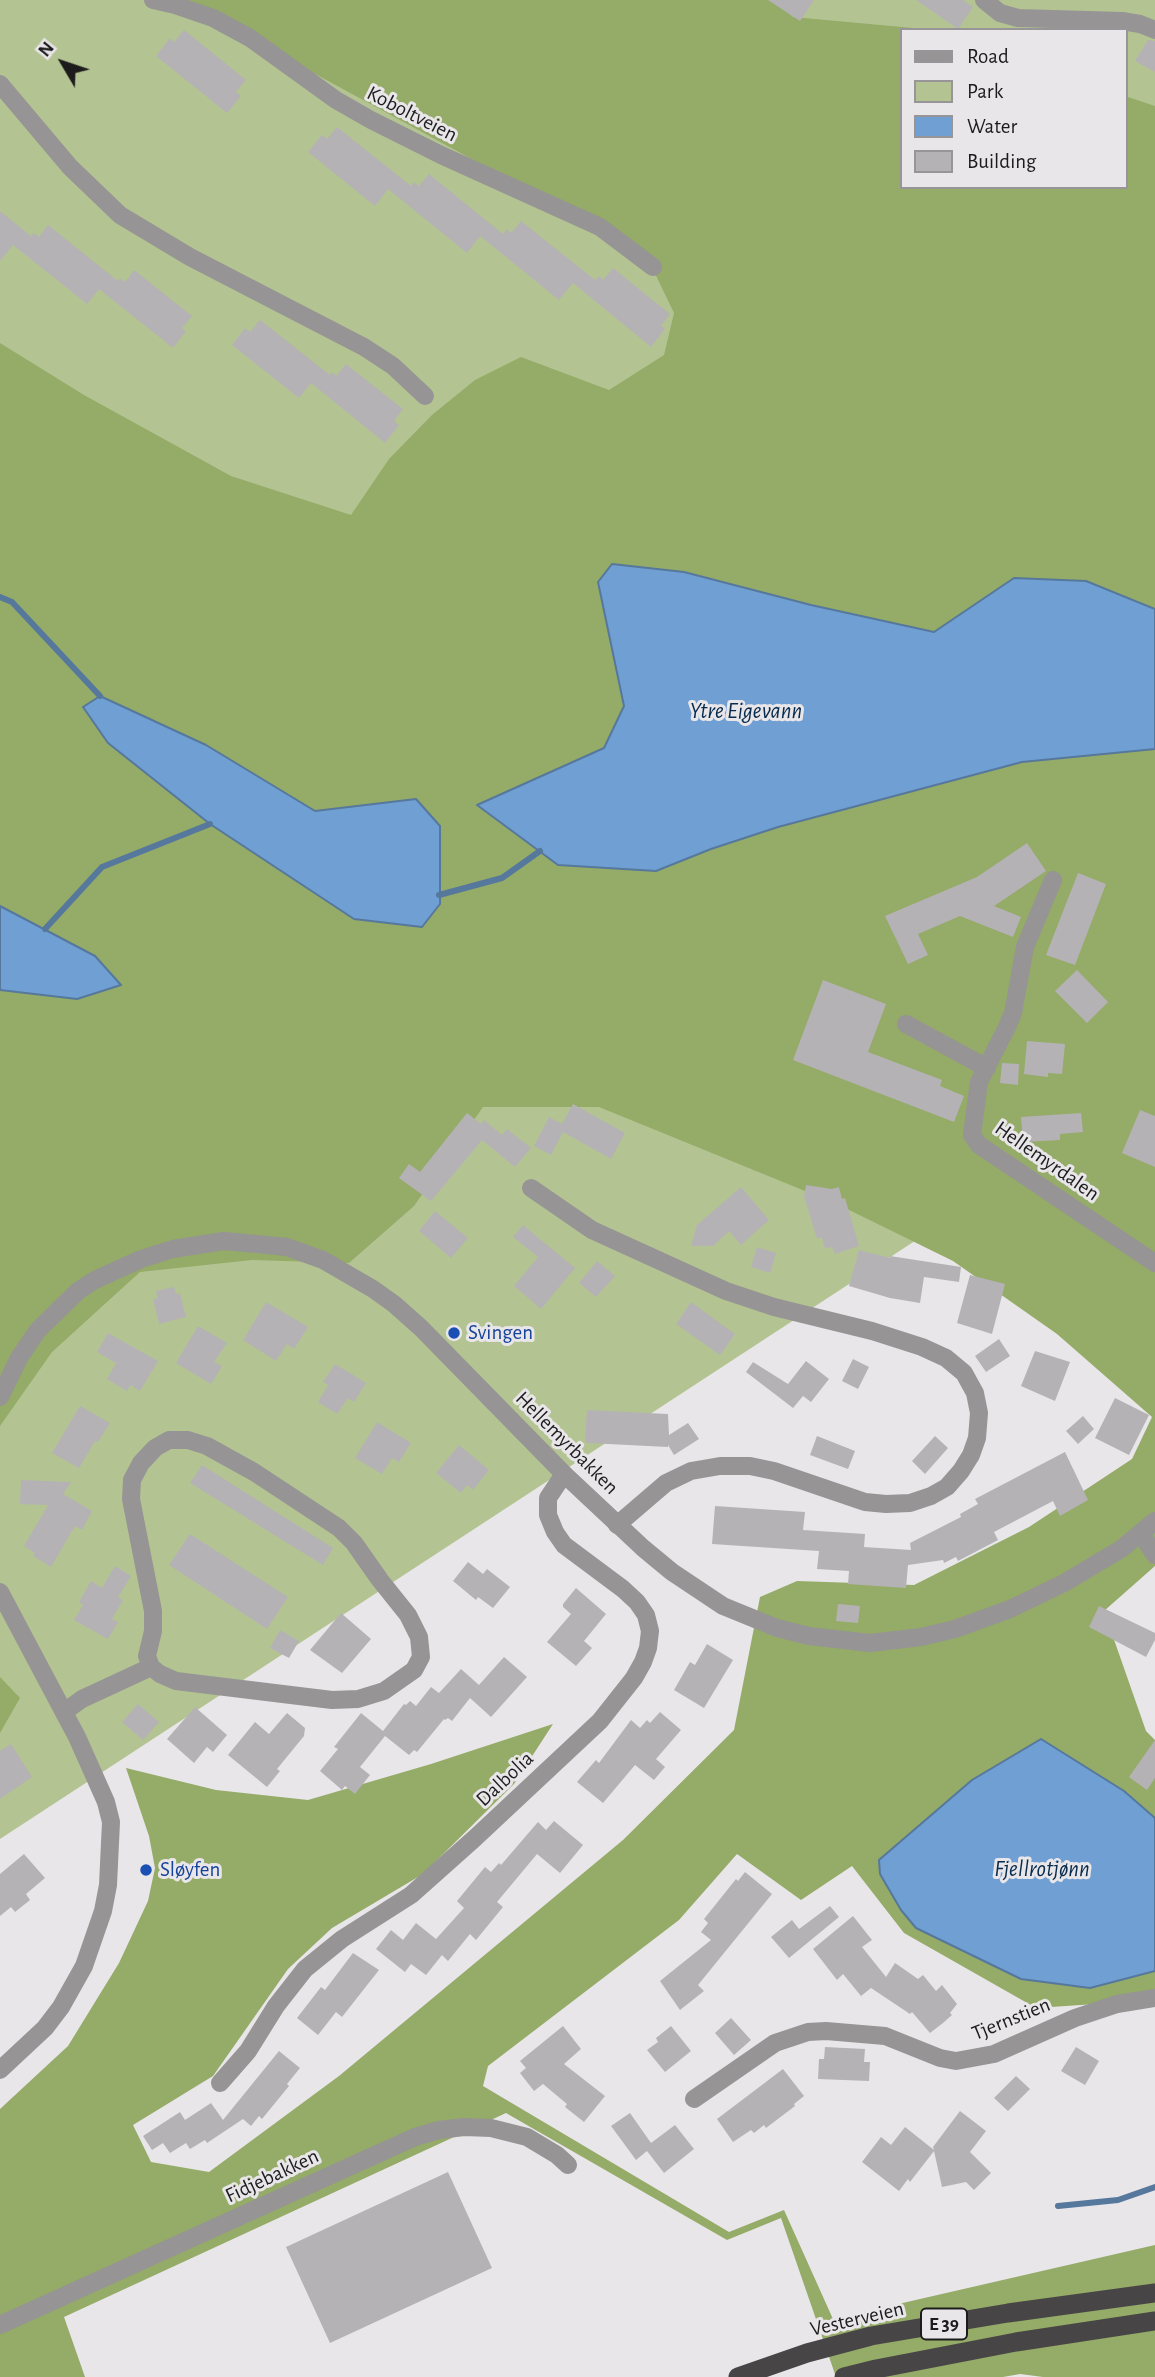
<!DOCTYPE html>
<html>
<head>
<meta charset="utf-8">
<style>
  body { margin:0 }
  #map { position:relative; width:1155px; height:2377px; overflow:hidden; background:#e9e6e9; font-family:"Alegreya Sans",sans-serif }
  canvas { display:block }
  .legend { position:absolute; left:900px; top:28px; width:228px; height:161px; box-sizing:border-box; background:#e9e6e9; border:2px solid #979597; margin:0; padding:9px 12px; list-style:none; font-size:21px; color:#1d1c1d }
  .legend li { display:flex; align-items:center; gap:14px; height:35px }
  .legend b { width:35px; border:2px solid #979597 }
  .north { position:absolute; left:28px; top:28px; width:70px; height:70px; -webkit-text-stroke:5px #e9e6e9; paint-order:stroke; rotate:309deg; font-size:19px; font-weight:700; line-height:28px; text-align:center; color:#1d1c1d }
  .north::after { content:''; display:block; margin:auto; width:24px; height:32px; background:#1d1c1d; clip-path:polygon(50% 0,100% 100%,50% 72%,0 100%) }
</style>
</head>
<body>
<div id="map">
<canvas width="1155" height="2377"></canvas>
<ul class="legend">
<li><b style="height:9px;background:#969494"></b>Road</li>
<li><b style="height:19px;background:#b3c492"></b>Park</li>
<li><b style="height:19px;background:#6f9fd3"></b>Water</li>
<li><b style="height:19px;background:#b5b2b5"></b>Building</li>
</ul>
<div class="north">N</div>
</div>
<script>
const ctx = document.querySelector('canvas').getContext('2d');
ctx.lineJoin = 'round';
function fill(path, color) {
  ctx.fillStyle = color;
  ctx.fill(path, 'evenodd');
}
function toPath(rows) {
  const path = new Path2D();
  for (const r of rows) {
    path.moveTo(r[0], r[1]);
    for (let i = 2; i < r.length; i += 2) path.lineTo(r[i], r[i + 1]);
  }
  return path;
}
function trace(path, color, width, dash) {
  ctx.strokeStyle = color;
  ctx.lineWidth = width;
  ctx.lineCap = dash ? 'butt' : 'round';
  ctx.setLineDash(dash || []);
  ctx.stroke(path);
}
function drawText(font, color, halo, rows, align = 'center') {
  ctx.font = font + ' "Alegreya Sans",sans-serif';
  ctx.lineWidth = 6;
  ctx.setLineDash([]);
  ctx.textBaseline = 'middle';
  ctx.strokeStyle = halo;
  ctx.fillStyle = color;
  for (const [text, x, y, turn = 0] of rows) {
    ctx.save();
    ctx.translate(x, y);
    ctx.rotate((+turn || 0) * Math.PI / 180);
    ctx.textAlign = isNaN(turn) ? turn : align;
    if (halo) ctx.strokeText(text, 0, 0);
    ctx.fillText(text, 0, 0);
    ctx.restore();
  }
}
const green = toPath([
  [0,0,1155,0,1155,1084,0,1839],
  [901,30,1125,30,1125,187,901,187]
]);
const forest = toPath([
  [171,0,775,0,793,17,913,28,918,30,901,30,901,187,1125,187,1125,96,1155,106,1155,609,1086,581,1014,578,935,632,811,605,598,582,624,706,604,748,477,805,558,865,656,871,711,849,778,827,1022,762,1155,749,1155,1566,1104,1611,1146,1731,1155,1740,1155,1818,1124,1791,1041,1739,879,1860,880,1874,901,1910,1090,1988,1155,1971,1155,2000,1036,2008,904,1933,852,1866,801,1900,737,1854,679,1920,488,2066,483,2086,729,2232,784,2210,833,2319,1155,2245,1155,2377,1043,2377,1020,2374,1003,2377,836,2377,781,2218,727,2240,506,2113,64,2317,85,2377,0,2377,0,2109,68,2046,119,1963,148,1901,155,1868,149,1836,126,1768,216,1790,308,1800,431,1764,553,1724,514,1784,423,1874,332,1928,288,1969,213,2076,133,2125,151,2162,209,2172,339,2076,623,1840,734,1730,760,1597,797,1581,914,1585,1029,1527,1132,1459,1152,1417,1057,1334,953,1261,837,1204,599,1107,483,1107,414,1206,349,1263,252,1260,140,1272,52,1352,0,1426,0,990,77,999,45,929,0,906,0,343,84,395,231,476,351,515,389,459,432,415,475,380,521,357,609,390,664,355,674,313,648,259,457,151,306,69],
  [100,696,206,745,315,811,439,895,440,904,294,880,210,823,108,743],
  [0,1677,20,1698,0,1733]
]);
const water = toPath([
  [612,564,684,572,811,605,934,632,1014,578,1086,581,1155,609,1155,749,1022,762,778,827,711,849,656,871,558,865,477,805,604,748,624,706,598,582,612,564],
  [100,696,206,745,315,811,416,799,440,826,440,904,422,927,354,919,210,824,108,743,83,707,100,696],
  [0,906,95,956,121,985,77,999,0,990,0,906],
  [1041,1739,1124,1791,1155,1818,1155,1971,1090,1988,1021,1979,916,1928,901,1910,880,1874,879,1860,972,1780,1041,1739]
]);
const stream = toPath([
  [0,597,12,602,100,696],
  [439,895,502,878,540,851],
  [45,929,102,867,210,824],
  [1058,2206,1118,2200,1155,2187]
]);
const building = toPath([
  [768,0,814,0,800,21],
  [916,0,963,0,973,7,958,29],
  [184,30,246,80,236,92,241,96,227,113,156,56,170,38,174,42],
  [1148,40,1155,41,1155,72,1135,61],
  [337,127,411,186,414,182,419,186,429,174,503,234,507,229,511,233,521,221,595,280,599,276,603,280,613,268,670,314,661,326,665,329,651,347,573,283,559,300,480,236,467,253,388,189,375,206,308,152,322,135,327,139],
  [0,211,31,236,34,233,39,237,48,225,118,281,120,278,125,282,134,270,192,316,182,328,186,331,173,348,99,289,87,304,13,245,0,261],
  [260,320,330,375,332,372,336,376,346,364,403,409,394,421,399,425,385,443,311,383,299,398,232,345,245,328,250,332],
  [1027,843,1046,871,994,906,1021,917,1013,937,960,916,918,934,928,955,908,964,885,916,977,877],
  [1078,873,1106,884,1075,965,1046,955],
  [1077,970,1108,1002,1087,1023,1055,991],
  [823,980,886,1004,868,1052,942,1080,940,1086,964,1096,954,1122,793,1060],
  [1027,1041,1065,1044,1062,1074,1048,1073,1048,1077,1024,1074],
  [1002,1063,1019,1064,1018,1085,1000,1083],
  [573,1104,625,1133,611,1159,563,1132,551,1155,534,1146,549,1117,562,1124],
  [1140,1110,1155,1116,1155,1167,1122,1153],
  [467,1113,481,1124,484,1120,502,1135,507,1129,531,1148,515,1167,482,1140,431,1201,399,1178,409,1164,420,1172],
  [1081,1113,1083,1132,1060,1134,1060,1140,1023,1142,1021,1117],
  [806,1185,832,1189,839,1187,842,1199,845,1198,859,1246,835,1254,832,1247,825,1249,822,1237,817,1239,804,1196],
  [741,1187,769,1220,741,1245,729,1231,713,1246,691,1246,697,1225],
  [435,1211,468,1238,451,1258,419,1231],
  [523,1225,575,1268,541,1309,514,1286,538,1257,513,1237],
  [757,1247,776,1253,770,1273,751,1267],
  [859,1250,890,1258,890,1256,961,1267,959,1282,924,1277,920,1303,890,1298,849,1286],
  [597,1261,615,1276,596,1297,579,1283],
  [970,1275,1005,1284,992,1334,957,1323],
  [174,1287,176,1294,180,1293,186,1317,159,1324,153,1299,158,1298,156,1291],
  [266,1302,308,1327,294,1349,287,1344,276,1361,243,1340],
  [691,1302,735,1334,720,1355,676,1324],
  [198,1326,227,1343,214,1362,222,1366,211,1384,176,1363],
  [108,1333,158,1361,140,1391,130,1385,127,1391,107,1379,116,1363,97,1352],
  [999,1339,1010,1356,986,1372,975,1356],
  [1035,1351,1070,1362,1055,1401,1021,1386],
  [853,1359,869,1367,858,1389,842,1381],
  [806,1361,829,1379,811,1402,803,1396,793,1408,746,1372,753,1362,788,1384],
  [335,1364,366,1383,354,1402,348,1398,337,1414,318,1402,328,1385,323,1382],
  [1115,1398,1149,1415,1129,1455,1095,1438],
  [80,1406,110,1423,98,1442,95,1441,79,1468,52,1453],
  [587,1410,668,1414,669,1435,688,1423,699,1439,674,1455,668,1445,668,1447,588,1443,585,1441],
  [1083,1416,1094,1429,1078,1444,1066,1431],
  [377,1422,411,1443,399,1462,392,1458,382,1474,355,1458],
  [817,1436,855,1451,848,1469,810,1455],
  [935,1436,948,1448,925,1474,912,1461],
  [459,1445,489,1470,473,1490,467,1485,461,1493,436,1473],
  [1065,1452,1088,1500,1060,1516,1053,1501,994,1532,998,1540,958,1561,956,1557,944,1563,943,1560,908,1565,906,1588,848,1584,849,1571,817,1569,819,1551,712,1544,715,1506,805,1512,803,1530,865,1534,864,1547,911,1550,910,1543,961,1517,960,1514,978,1504,975,1499],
  [202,1465,333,1548,323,1565,190,1483],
  [21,1480,71,1482,63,1494,92,1511,82,1530,75,1526,51,1567,33,1556,35,1553,24,1546,48,1505,20,1504],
  [190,1534,288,1597,267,1629,169,1565],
  [468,1562,483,1574,487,1569,510,1587,493,1608,478,1597,476,1600,453,1581],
  [115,1566,131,1576,118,1597,123,1600,112,1619,118,1622,108,1639,74,1620,83,1605,79,1602,91,1581,102,1588],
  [576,1588,606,1614,584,1641,592,1648,576,1666,547,1642,571,1614,563,1607,563,1604],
  [838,1604,860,1606,858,1623,836,1621],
  [1099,1606,1155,1633,1155,1640,1146,1657,1089,1627],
  [341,1613,371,1639,342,1673,310,1650],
  [280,1630,299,1641,289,1658,270,1648],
  [707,1644,733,1660,704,1708,674,1690,690,1662,695,1665],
  [504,1657,527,1677,491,1717,470,1698,452,1721,448,1718,445,1720,444,1719,417,1752,414,1750,409,1755,385,1736,360,1767,370,1775,355,1794,345,1786,342,1790,320,1771,338,1749,334,1747,361,1713,383,1731,404,1704,406,1705,410,1701,416,1706,431,1687,439,1693,461,1669,479,1685],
  [138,1704,159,1722,143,1740,122,1722],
  [195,1707,227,1735,213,1752,207,1747,194,1763,167,1739],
  [660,1712,681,1730,656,1759,665,1767,654,1780,635,1765,603,1803,577,1782,596,1760,599,1763,631,1720,640,1728,647,1720,650,1723],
  [287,1713,305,1728,304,1736,277,1769,280,1771,267,1787,228,1755,255,1722,269,1734],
  [1155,1740,1155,1778,1147,1790,1129,1777],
  [11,1744,32,1777,0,1799,0,1751],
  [554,1821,583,1845,560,1873,537,1854,497,1902,503,1907,476,1940,470,1934,448,1961,442,1955,426,1975,411,1964,405,1972,376,1949,391,1930,403,1940,416,1923,436,1939,464,1908,457,1901,485,1867,491,1872,499,1863,501,1865,538,1822,546,1830],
  [24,1854,45,1878,26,1894,30,1900,15,1912,11,1907,0,1916,0,1874],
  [745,1872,772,1894,698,1985,704,1991,680,2010,660,1981,711,1940,701,1932,708,1923,704,1919,736,1879,738,1881],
  [830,1906,839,1917,789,1958,771,1937,792,1920,799,1929],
  [853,1916,872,1940,862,1947,886,1977,895,1963,918,1979,923,1975,936,1991,942,1985,957,2004,950,2013,952,2015,943,2023,930,2033,912,2012,910,2014,871,1988,861,1996,843,1974,837,1980,813,1949],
  [353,1953,379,1970,342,2017,336,2012,318,2035,297,2018,321,1987,325,1990],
  [731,2018,751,2040,734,2055,715,2033],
  [563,2026,581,2049,564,2064,605,2096,584,2122,565,2107,567,2104,543,2084,534,2091,520,2073,526,2068,520,2061],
  [671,2026,691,2051,665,2072,647,2050,658,2042,656,2038],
  [825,2047,865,2049,864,2062,870,2062,869,2081,818,2079,819,2059,824,2059],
  [1076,2047,1099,2061,1085,2085,1061,2071],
  [279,2051,300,2068,287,2084,289,2086,262,2119,259,2116,251,2126,243,2119,207,2143,205,2140,190,2149,186,2143,170,2153,163,2143,152,2150,143,2136,180,2112,185,2120,211,2103,223,2120],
  [783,2069,804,2096,794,2104,795,2106,766,2128,764,2125,754,2133,751,2130,733,2142,717,2119],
  [1016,2076,1030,2089,1008,2111,994,2098],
  [960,2111,986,2131,970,2152,991,2173,974,2190,966,2182,942,2187,934,2151,910,2182,908,2179,899,2191,862,2162,881,2137,891,2145,905,2127,934,2150,933,2147],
  [630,2113,651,2143,675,2125,694,2149,664,2173,647,2151,636,2160,611,2126],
  [448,2172,492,2268,330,2343,286,2247]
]);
const minor = toPath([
  [153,0,175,5,213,18,250,38,336,100,371,120,441,155,600,227,653,267],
  [984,0,1000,13,1018,18,1122,21,1140,24,1155,30],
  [0,84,70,167,120,215,190,257,364,347,393,366,425,396],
  [1053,880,1025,947,1013,1013,1007,1027,979,1082,972,1135,979,1145,1155,1263],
  [906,1024,987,1068],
  [531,1188,592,1230,726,1291,774,1307,872,1331,922,1347,946,1358,964,1373,975,1393,979,1413,977,1438,971,1455,961,1471,947,1487,931,1496,910,1503,886,1504,865,1502,774,1471,750,1466,720,1466,691,1471,666,1483,617,1525],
  [1141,1534,1155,1555],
  [64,1712,82,1699,151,1667,160,1674,176,1681,332,1700,358,1699,384,1691,414,1670,421,1657,419,1637,408,1615,380,1580,354,1543,339,1528,254,1472,207,1446,188,1440,169,1440,155,1448,141,1463,132,1480,131,1499,153,1611,153,1631,147,1656,151,1667],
  [220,2083,248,2051,276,2006,305,1969,342,1939,411,1895,475,1838,600,1721,634,1678,643,1662,648,1648,650,1631,646,1615,637,1602,623,1589,564,1545,555,1532,548,1515,548,1498,564,1474],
  [694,2099,775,2043,808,2032,826,2031,885,2036,940,2058,956,2061,994,2054,1075,2018,1117,2004,1155,1998],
  [0,2325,415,2137,439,2130,464,2127,491,2128,527,2137,557,2155,568,2165]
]);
const tertiary = toPath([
  [0,1397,19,1358,38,1330,78,1291,95,1280,141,1259,173,1249,224,1241,267,1245,287,1247,323,1260,373,1289,394,1304,421,1328,564,1474,643,1548,672,1572,723,1606,777,1628,809,1636,870,1643,921,1637,955,1629,1010,1609,1064,1583,1121,1549,1155,1521],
  [0,1592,77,1737,106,1802,111,1822,108,1885,103,1911,84,1966,61,2007,45,2028,0,2070]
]);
const trunk = toPath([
  [738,2377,807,2353,871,2336,1008,2313,1155,2293],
  [844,2377,876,2369,1016,2342,1155,2321]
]);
const markers = [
  [454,1333,7,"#1a4fb4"],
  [146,1870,7,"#1a4fb4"]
];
const shields = [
  [944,2324,46]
];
const shieldNames = [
  ["E 39",944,2324]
];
const streetNames = [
  ["Koboltveien",412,114,27],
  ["Hellemyrdalen",1047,1161,35],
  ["Hellemyrbakken",567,1443,45],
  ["Dalbolia",505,1779,-43],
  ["Tjernstien",1011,2019,-22],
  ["Fidjebakken",272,2176,-25],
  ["Vesterveien",857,2319,-13]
];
const transitNames = [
  ["Svingen",468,1333],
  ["Sløyfen",160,1870]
];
const waterNames = [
  ["Ytre Eigevann",746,711],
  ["Fjellrotjønn",1042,1869]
];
fill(green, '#b3c492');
fill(forest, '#95ab68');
fill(water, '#6f9fd3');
trace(water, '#56789c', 2);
trace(stream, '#56789c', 6);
fill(building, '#b5b2b5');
trace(minor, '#969494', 18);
trace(tertiary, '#969494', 18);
trace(trunk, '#484546', 19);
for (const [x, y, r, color] of markers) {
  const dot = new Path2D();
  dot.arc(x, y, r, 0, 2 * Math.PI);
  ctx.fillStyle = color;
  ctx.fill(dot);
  trace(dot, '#e9e6e9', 2.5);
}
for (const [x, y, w] of shields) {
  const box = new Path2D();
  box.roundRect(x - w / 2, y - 15.5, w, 31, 5);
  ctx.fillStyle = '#e9e6e9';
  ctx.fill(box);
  trace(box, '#1d1c1d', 2);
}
drawText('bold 19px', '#1d1c1d', null, shieldNames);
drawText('21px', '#1d1c1d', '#e9e6e9', streetNames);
drawText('21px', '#164399', '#e9e6e9', transitNames, 'left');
drawText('italic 23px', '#082b4d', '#e9e6e9', waterNames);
</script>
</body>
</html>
